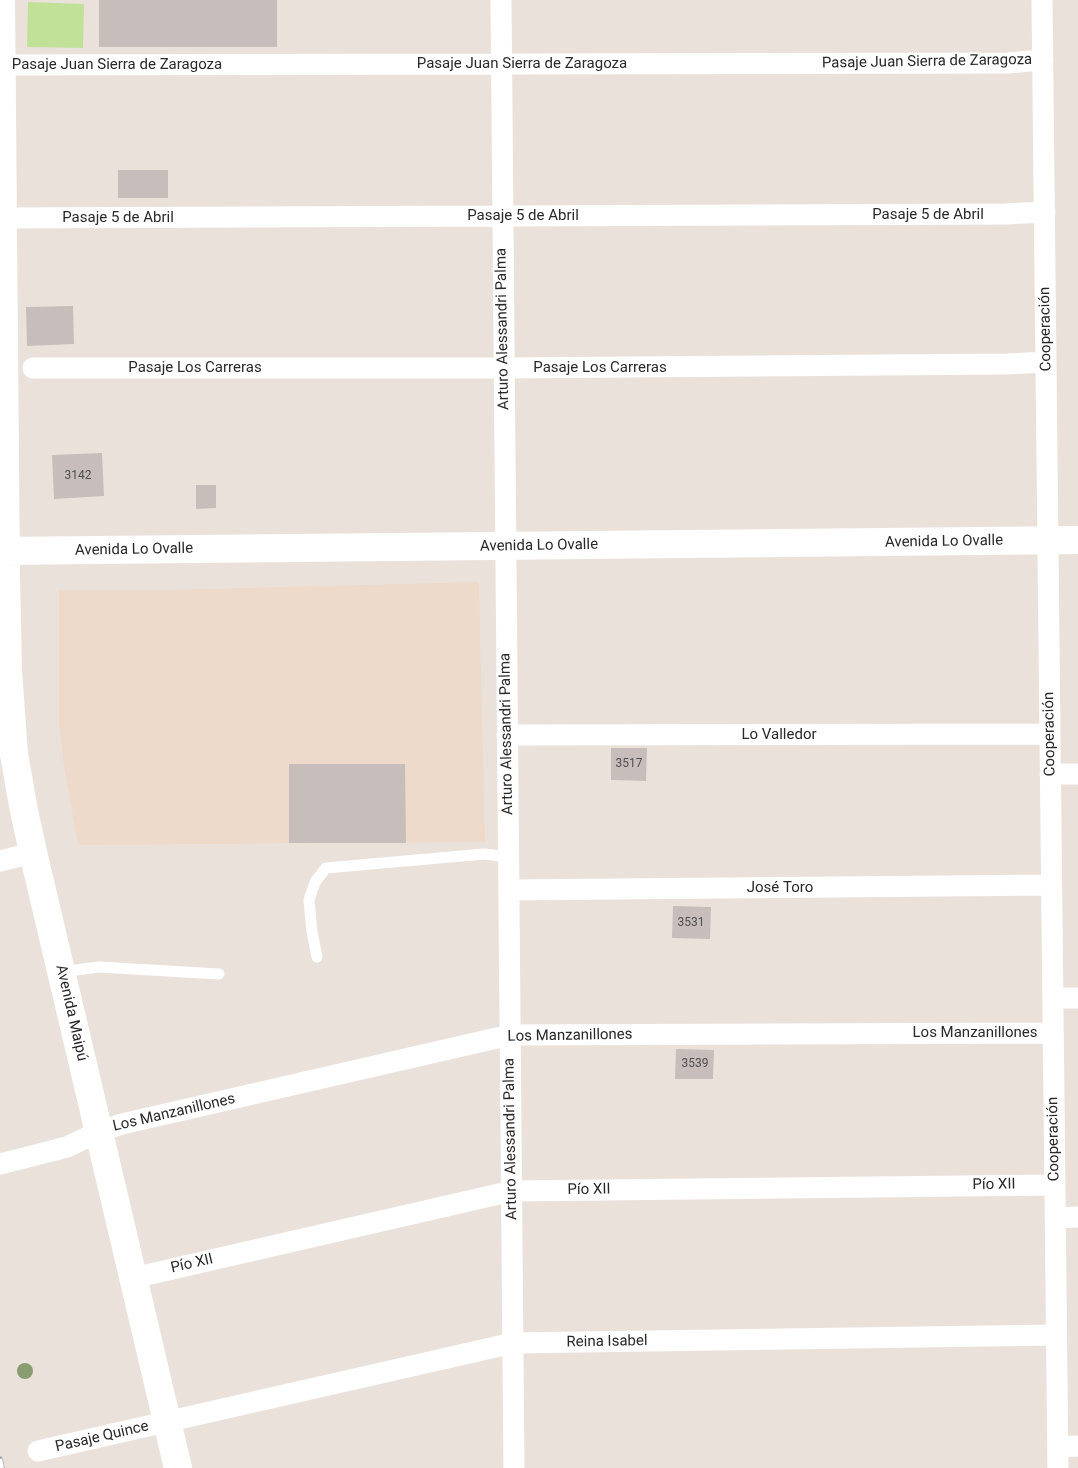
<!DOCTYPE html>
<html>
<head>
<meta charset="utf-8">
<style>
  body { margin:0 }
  canvas { display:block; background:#ebe1db }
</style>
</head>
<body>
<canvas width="1078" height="1468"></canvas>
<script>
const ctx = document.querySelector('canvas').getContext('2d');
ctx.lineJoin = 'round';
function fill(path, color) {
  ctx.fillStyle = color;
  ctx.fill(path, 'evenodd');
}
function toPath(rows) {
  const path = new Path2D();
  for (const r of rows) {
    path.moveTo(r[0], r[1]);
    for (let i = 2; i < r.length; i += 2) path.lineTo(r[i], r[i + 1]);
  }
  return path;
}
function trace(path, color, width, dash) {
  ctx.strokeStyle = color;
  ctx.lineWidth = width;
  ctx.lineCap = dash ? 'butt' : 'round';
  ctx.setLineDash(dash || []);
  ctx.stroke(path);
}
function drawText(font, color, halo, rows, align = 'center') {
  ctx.font = font + ' Roboto,sans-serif';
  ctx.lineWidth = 4;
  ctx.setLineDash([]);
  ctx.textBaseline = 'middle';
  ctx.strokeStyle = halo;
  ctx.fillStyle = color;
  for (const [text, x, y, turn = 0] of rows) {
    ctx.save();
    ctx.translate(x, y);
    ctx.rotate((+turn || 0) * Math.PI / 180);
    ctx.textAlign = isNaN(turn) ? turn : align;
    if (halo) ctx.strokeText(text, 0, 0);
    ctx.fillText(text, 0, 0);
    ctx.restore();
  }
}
const education = toPath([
  [479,582,485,842,78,845,64,767,59,725,59,590,162,590]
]);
const green = toPath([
  [28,2,84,4,83,48,27,47]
]);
const building = toPath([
  [99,0,277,0,277,47,99,47],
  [118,170,168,170,168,198,118,198],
  [73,306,74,344,27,346,26,307],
  [102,453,104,496,54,499,52,455],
  [196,485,216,485,216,508,196,509],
  [611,748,647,748,646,781,611,780],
  [289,764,405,764,406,843,289,843],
  [673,906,711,907,710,939,672,938],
  [676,1049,714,1050,713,1079,675,1079]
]);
const lane = toPath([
  [317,957,312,932,309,900,315,882,326,868,484,854,509,857],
  [61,972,99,967,219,974]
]);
const street = toPath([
  [501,0,514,1468],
  [1042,0,1058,1468],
  [2,65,1007,63,1043,60],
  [2,218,1005,214,1045,212],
  [33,368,504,368,1007,364,1046,362],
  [507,735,1050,734],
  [1050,774,1078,774],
  [0,861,20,856],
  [509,890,1051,885],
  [1053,998,1078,998],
  [0,1164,67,1147,98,1132,122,1124,510,1035,1053,1033],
  [1055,1218,1078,1217],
  [133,1278,512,1191,1055,1185],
  [1058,1447,1078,1446],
  [38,1451,513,1343,1056,1335]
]);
const secondary = toPath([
  [1,0,6,577,8,671,14,754,24,811,33,852,178,1468],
  [0,551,1078,540]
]);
const rail = toPath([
  [0,1459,2,1468]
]);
const trees = [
  [25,1371]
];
const numberNames = [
  ["3142",78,476],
  ["3517",629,764],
  ["3531",691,923],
  ["3539",695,1064]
];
const streetNames = [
  ["Pasaje Juan Sierra de Zaragoza",927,62,-1],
  ["Pasaje Juan Sierra de Zaragoza",522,64],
  ["Pasaje Juan Sierra de Zaragoza",117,65],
  ["Pasaje 5 de Abril",928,215],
  ["Pasaje 5 de Abril",523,216],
  ["Pasaje 5 de Abril",118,218],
  ["Arturo Alessandri Palma",503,329,-91],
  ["Cooperación",1046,329,-91],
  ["Pasaje Los Carreras",195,368],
  ["Pasaje Los Carreras",600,368],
  ["Avenida Lo Ovalle",944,542,-1],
  ["Avenida Lo Ovalle",539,546,-1],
  ["Avenida Lo Ovalle",134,550,-1],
  ["Arturo Alessandri Palma",507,734,-91],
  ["Cooperación",1050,734,-91],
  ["Lo Valledor",779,735],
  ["José Toro",780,888],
  ["Avenida Maipú",71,1013,77],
  ["Los Manzanillones",975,1033],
  ["Los Manzanillones",570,1036,-1],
  ["Los Manzanillones",174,1113,-13],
  ["Arturo Alessandri Palma",511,1139,-91],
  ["Cooperación",1054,1139,-91],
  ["Pío XII",994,1185,-1],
  ["Pío XII",589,1190,-1],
  ["Pío XII",192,1264,-13],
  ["Reina Isabel",607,1342,-1],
  ["Pasaje Quince",102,1437,-13]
];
fill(education, '#eddacb');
fill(green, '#c1e198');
fill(building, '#c7bebb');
trace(lane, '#fff', 11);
trace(street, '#fff', 21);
trace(secondary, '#fff', 28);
trace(rail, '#9ea6b3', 5.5);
trace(rail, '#fff', 4, [11]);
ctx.fillStyle = '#8a9d71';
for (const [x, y] of trees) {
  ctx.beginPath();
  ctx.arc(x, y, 8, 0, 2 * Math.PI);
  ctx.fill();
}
drawText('12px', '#504e4e', null, numberNames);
drawText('15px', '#292929', '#fff', streetNames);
</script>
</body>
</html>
